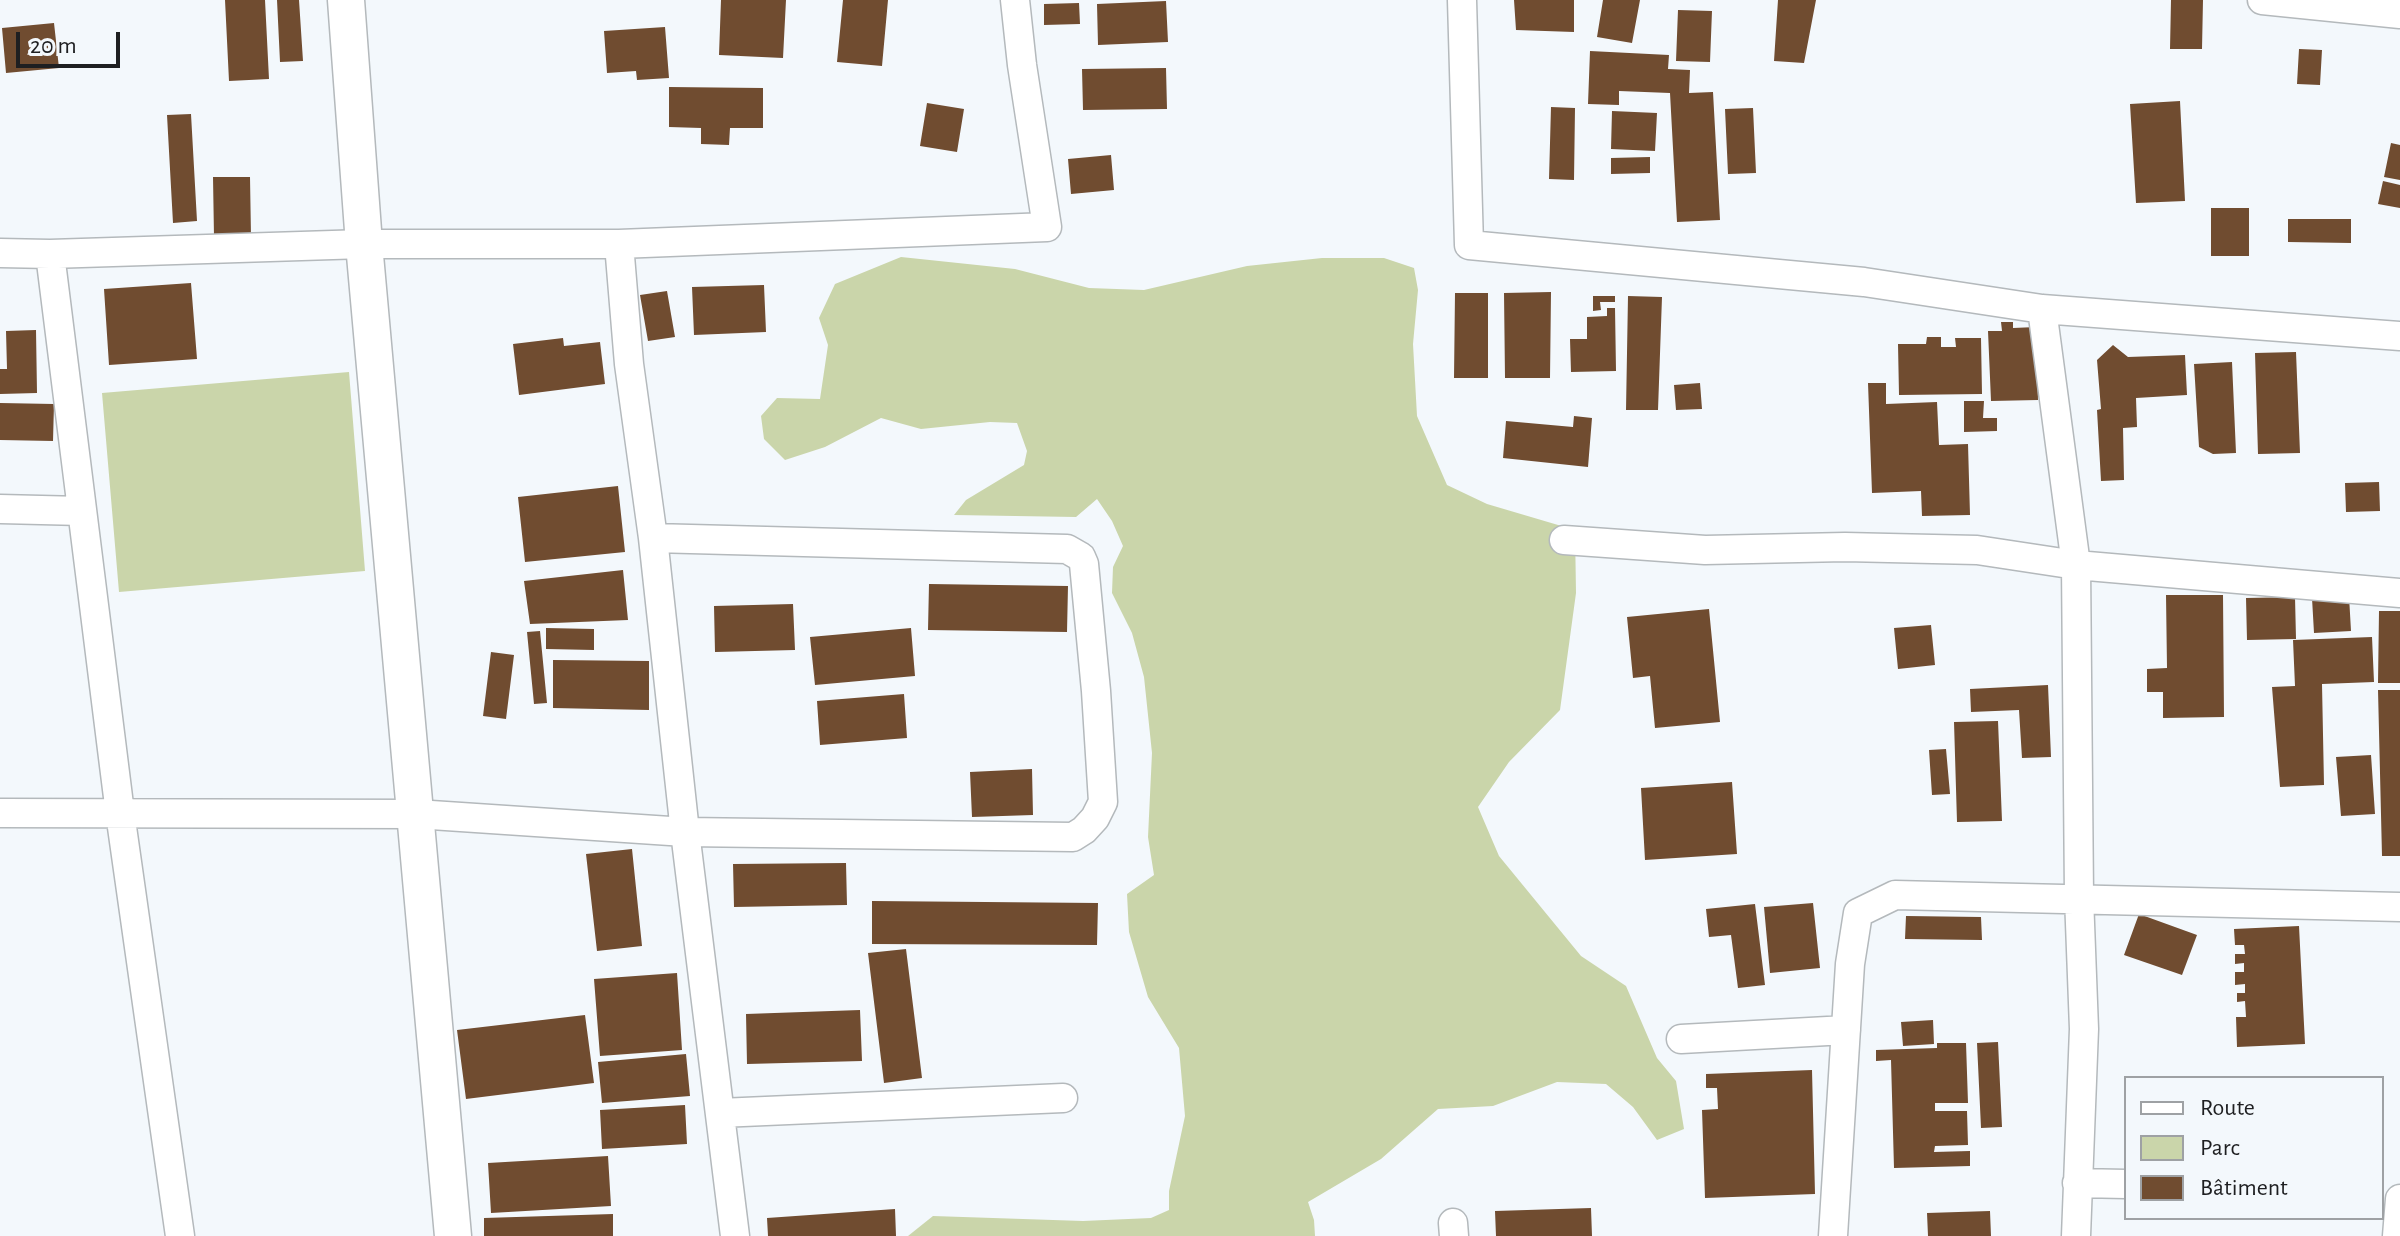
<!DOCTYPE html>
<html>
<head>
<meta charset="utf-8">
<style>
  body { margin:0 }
  #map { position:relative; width:2400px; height:1236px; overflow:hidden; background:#f3f8fc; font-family:"Alegreya Sans",sans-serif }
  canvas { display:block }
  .legend { position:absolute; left:2124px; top:1076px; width:260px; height:144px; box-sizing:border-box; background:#f3f8fc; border:2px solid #9ea1a4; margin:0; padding:10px 14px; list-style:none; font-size:24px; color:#1e1f21 }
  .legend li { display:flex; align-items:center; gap:16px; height:40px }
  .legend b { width:40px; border:2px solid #9ea1a4 }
  .scale { position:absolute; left:16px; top:32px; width:104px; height:36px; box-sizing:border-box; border:4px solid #1e1f21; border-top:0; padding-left:10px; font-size:24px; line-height:28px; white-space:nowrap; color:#1e1f21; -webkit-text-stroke:6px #f3f8fc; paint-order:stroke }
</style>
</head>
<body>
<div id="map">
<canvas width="2400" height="1236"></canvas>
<ul class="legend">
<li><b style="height:10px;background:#fff"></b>Route</li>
<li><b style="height:22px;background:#cad5aa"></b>Parc</li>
<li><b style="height:22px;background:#704c30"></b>Bâtiment</li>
</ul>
<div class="scale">20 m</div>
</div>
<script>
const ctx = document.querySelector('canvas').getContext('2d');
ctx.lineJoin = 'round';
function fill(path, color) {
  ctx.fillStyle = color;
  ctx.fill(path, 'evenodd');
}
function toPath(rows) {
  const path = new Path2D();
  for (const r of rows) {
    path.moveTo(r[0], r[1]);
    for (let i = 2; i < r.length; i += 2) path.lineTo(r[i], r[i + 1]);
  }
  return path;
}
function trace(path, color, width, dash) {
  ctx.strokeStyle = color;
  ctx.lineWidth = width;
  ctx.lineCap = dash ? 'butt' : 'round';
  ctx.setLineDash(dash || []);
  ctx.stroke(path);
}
const green = toPath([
  [901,257,1015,269,1089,288,1144,290,1247,266,1322,258,1384,258,1414,268,1418,290,1413,344,1417,416,1447,485,1487,504,1575,530,1576,593,1560,710,1509,762,1478,807,1499,856,1581,956,1626,986,1657,1058,1676,1081,1684,1129,1657,1140,1633,1107,1606,1084,1557,1082,1493,1106,1438,1109,1381,1159,1308,1202,1314,1220,1315,1236,908,1236,933,1216,1083,1221,1151,1218,1169,1210,1169,1191,1185,1116,1179,1048,1148,997,1129,932,1127,894,1154,875,1148,837,1152,753,1144,677,1132,633,1112,593,1113,567,1123,546,1112,521,1097,499,1076,517,954,515,966,500,1024,465,1027,451,1017,423,990,422,921,429,881,418,825,447,785,460,764,439,761,416,777,398,820,399,828,345,819,318,835,284],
  [349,372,365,571,119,592,102,393]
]);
const building = toPath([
  [225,0,265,0,269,79,229,81],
  [277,0,299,0,303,61,280,62],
  [721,0,786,0,783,58,719,55],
  [843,0,888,0,882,66,837,62],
  [1514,0,1574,0,1574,32,1516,30],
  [1603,0,1640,0,1632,43,1597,37],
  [1778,0,1816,0,1804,63,1774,61],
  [2171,0,2203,0,2202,49,2170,49],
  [1166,1,1168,42,1098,45,1097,4],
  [1079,3,1080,24,1044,25,1044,4],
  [1678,10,1712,11,1710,62,1676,61],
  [54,23,59,68,6,73,2,28],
  [665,27,669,78,637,80,636,71,607,73,604,31],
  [2299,49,2322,50,2320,85,2297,84],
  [1590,51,1669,55,1668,69,1690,70,1689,93,1713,92,1720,220,1677,222,1670,93,1619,91,1619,105,1588,104],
  [1166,68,1167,109,1083,110,1082,69],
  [669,87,763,88,763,128,730,128,729,145,701,144,701,128,669,127],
  [2180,101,2185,201,2136,203,2130,104],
  [927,103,964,109,957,152,920,146],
  [1551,107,1575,108,1574,180,1549,179],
  [1753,108,1756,173,1728,174,1725,109],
  [1612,111,1657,113,1655,151,1611,149],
  [191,114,197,221,173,223,167,115],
  [2391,143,2400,145,2400,180,2384,177],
  [1111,155,1114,190,1071,194,1068,159],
  [1650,157,1650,173,1611,174,1611,158],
  [213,177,250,177,251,237,214,237],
  [2383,181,2400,185,2400,208,2378,204],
  [2211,208,2249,208,2249,256,2211,256],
  [2288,219,2351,219,2351,243,2288,242],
  [191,283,197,359,109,365,104,289],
  [764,285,766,332,694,335,692,287],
  [667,291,675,337,648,341,640,295],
  [1551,292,1550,378,1505,378,1504,293],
  [1455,293,1488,293,1488,378,1454,378],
  [1593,296,1615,296,1615,302,1600,302,1601,310,1593,311],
  [1628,296,1662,297,1658,410,1626,410],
  [1607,308,1615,308,1616,371,1571,372,1570,339,1587,339,1587,317,1607,316],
  [2001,322,2013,322,2013,328,2036,327,2038,400,1991,401,1988,331,2002,331],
  [36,330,37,393,0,394,0,369,7,369,6,331],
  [1927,337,1941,337,1941,347,1956,347,1955,338,1981,338,1982,394,1899,395,1898,344,1926,344],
  [563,338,564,346,600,342,605,384,519,395,513,344],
  [2113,345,2128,357,2185,355,2187,395,2136,398,2137,427,2123,428,2124,480,2101,481,2097,410,2101,409,2097,360],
  [2296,352,2300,453,2258,454,2255,353],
  [2232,362,2236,453,2213,454,2199,447,2194,364],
  [1700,383,1702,409,1676,410,1674,385],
  [1868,383,1886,383,1886,404,1937,402,1939,445,1968,444,1970,515,1922,516,1921,491,1872,493],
  [1964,401,1984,401,1983,418,1997,418,1997,431,1964,432],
  [0,403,54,404,53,441,0,440],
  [1574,416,1592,418,1588,467,1503,458,1506,421,1573,427],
  [2379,482,2380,511,2346,512,2345,483],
  [618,486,625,552,525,562,518,497],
  [623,570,628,620,530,624,524,581],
  [929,584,1068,586,1067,632,928,630],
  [2166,595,2223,595,2224,717,2163,718,2163,692,2147,692,2147,669,2167,668],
  [2349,596,2351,631,2314,633,2312,598],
  [2295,597,2296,639,2247,640,2246,598],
  [793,604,795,650,715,652,714,606],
  [1709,609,1720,722,1655,728,1650,676,1633,678,1627,617],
  [2379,611,2400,611,2400,683,2378,683],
  [1931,625,1935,665,1898,669,1894,628],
  [546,628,594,629,594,650,546,649],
  [911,628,915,676,815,685,810,637],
  [540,631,547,703,534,704,527,632],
  [2372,637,2374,682,2322,684,2324,785,2280,787,2272,687,2295,686,2293,640],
  [491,652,514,655,506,719,483,716],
  [553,660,649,661,649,710,553,708],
  [2048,685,2051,757,2022,758,2019,710,1971,712,1970,689],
  [2378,690,2400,690,2400,856,2382,856],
  [904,694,907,738,820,745,817,701],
  [1998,721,2002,821,1957,822,1954,722],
  [1946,749,1950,794,1932,795,1929,750],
  [2371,755,2375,814,2341,816,2336,757],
  [1032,769,1033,815,972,817,970,772],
  [1732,782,1737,854,1645,860,1641,788],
  [632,849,642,946,597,951,586,854],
  [846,863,847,905,734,907,733,864],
  [872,901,1098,903,1097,945,872,944],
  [1813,903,1820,968,1770,973,1764,907],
  [1755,904,1765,985,1738,988,1731,935,1709,937,1706,909],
  [2139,914,2197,935,2182,975,2124,955],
  [1906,916,1981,917,1982,940,1905,939],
  [2299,926,2305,1044,2237,1047,2236,1017,2246,1017,2245,1001,2237,1002,2237,993,2245,993,2245,984,2235,985,2235,972,2244,972,2244,963,2235,964,2235,954,2245,954,2244,945,2235,945,2234,929],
  [906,949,922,1078,884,1083,868,953],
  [677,973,682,1050,600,1056,594,979],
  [860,1010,862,1061,747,1064,746,1014],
  [585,1015,594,1083,466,1099,457,1030],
  [1933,1020,1934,1044,1903,1046,1901,1022],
  [1998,1042,2002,1127,1981,1128,1977,1043],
  [1937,1043,1966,1043,1968,1103,1935,1103,1935,1111,1967,1111,1968,1145,1935,1146,1934,1152,1970,1151,1970,1166,1894,1168,1891,1060,1876,1061,1876,1050,1937,1048],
  [686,1054,690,1096,602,1103,598,1062],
  [1812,1070,1815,1194,1705,1198,1702,1110,1718,1109,1717,1088,1706,1088,1706,1074],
  [685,1105,687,1144,602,1149,600,1110],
  [608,1156,611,1206,491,1213,488,1163],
  [1591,1208,1592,1236,1496,1236,1495,1211],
  [895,1209,896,1236,768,1236,767,1218],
  [1990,1211,1991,1236,1928,1236,1927,1213],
  [613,1214,613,1236,484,1236,484,1218]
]);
const minor = toPath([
  [1462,0,1469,245,1864,282,2042,309,2400,336],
  [2262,0,2400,14],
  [619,244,629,364,653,538,685,832,735,1236],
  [0,253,50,254,364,244,619,244,1047,227,1022,65,1015,0],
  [50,254,120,813,180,1236],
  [2042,309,2076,565,2079,897,2084,1029,2076,1236],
  [0,509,82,511],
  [1564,540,1705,550,1845,547,1977,550,2076,565,2400,593],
  [0,813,416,814,685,832,1073,837,1084,830,1095,818,1103,802,1096,691,1084,564,1081,557,1067,549,653,538],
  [1681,1039,1846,1030],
  [720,1113,1063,1098],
  [2077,1183,2126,1184],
  [1453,1223,1454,1236],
  [1833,1236,1850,964,1858,913,1895,895,2400,907],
  [2397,1236,2400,1199]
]);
const tertiary = toPath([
  [346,0,364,244,453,1236]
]);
fill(green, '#cad5aa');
fill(building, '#704c30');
trace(minor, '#b4b9bc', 31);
trace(tertiary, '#b4b9bc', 39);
trace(minor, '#fff', 28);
trace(tertiary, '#fff', 36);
</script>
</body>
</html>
